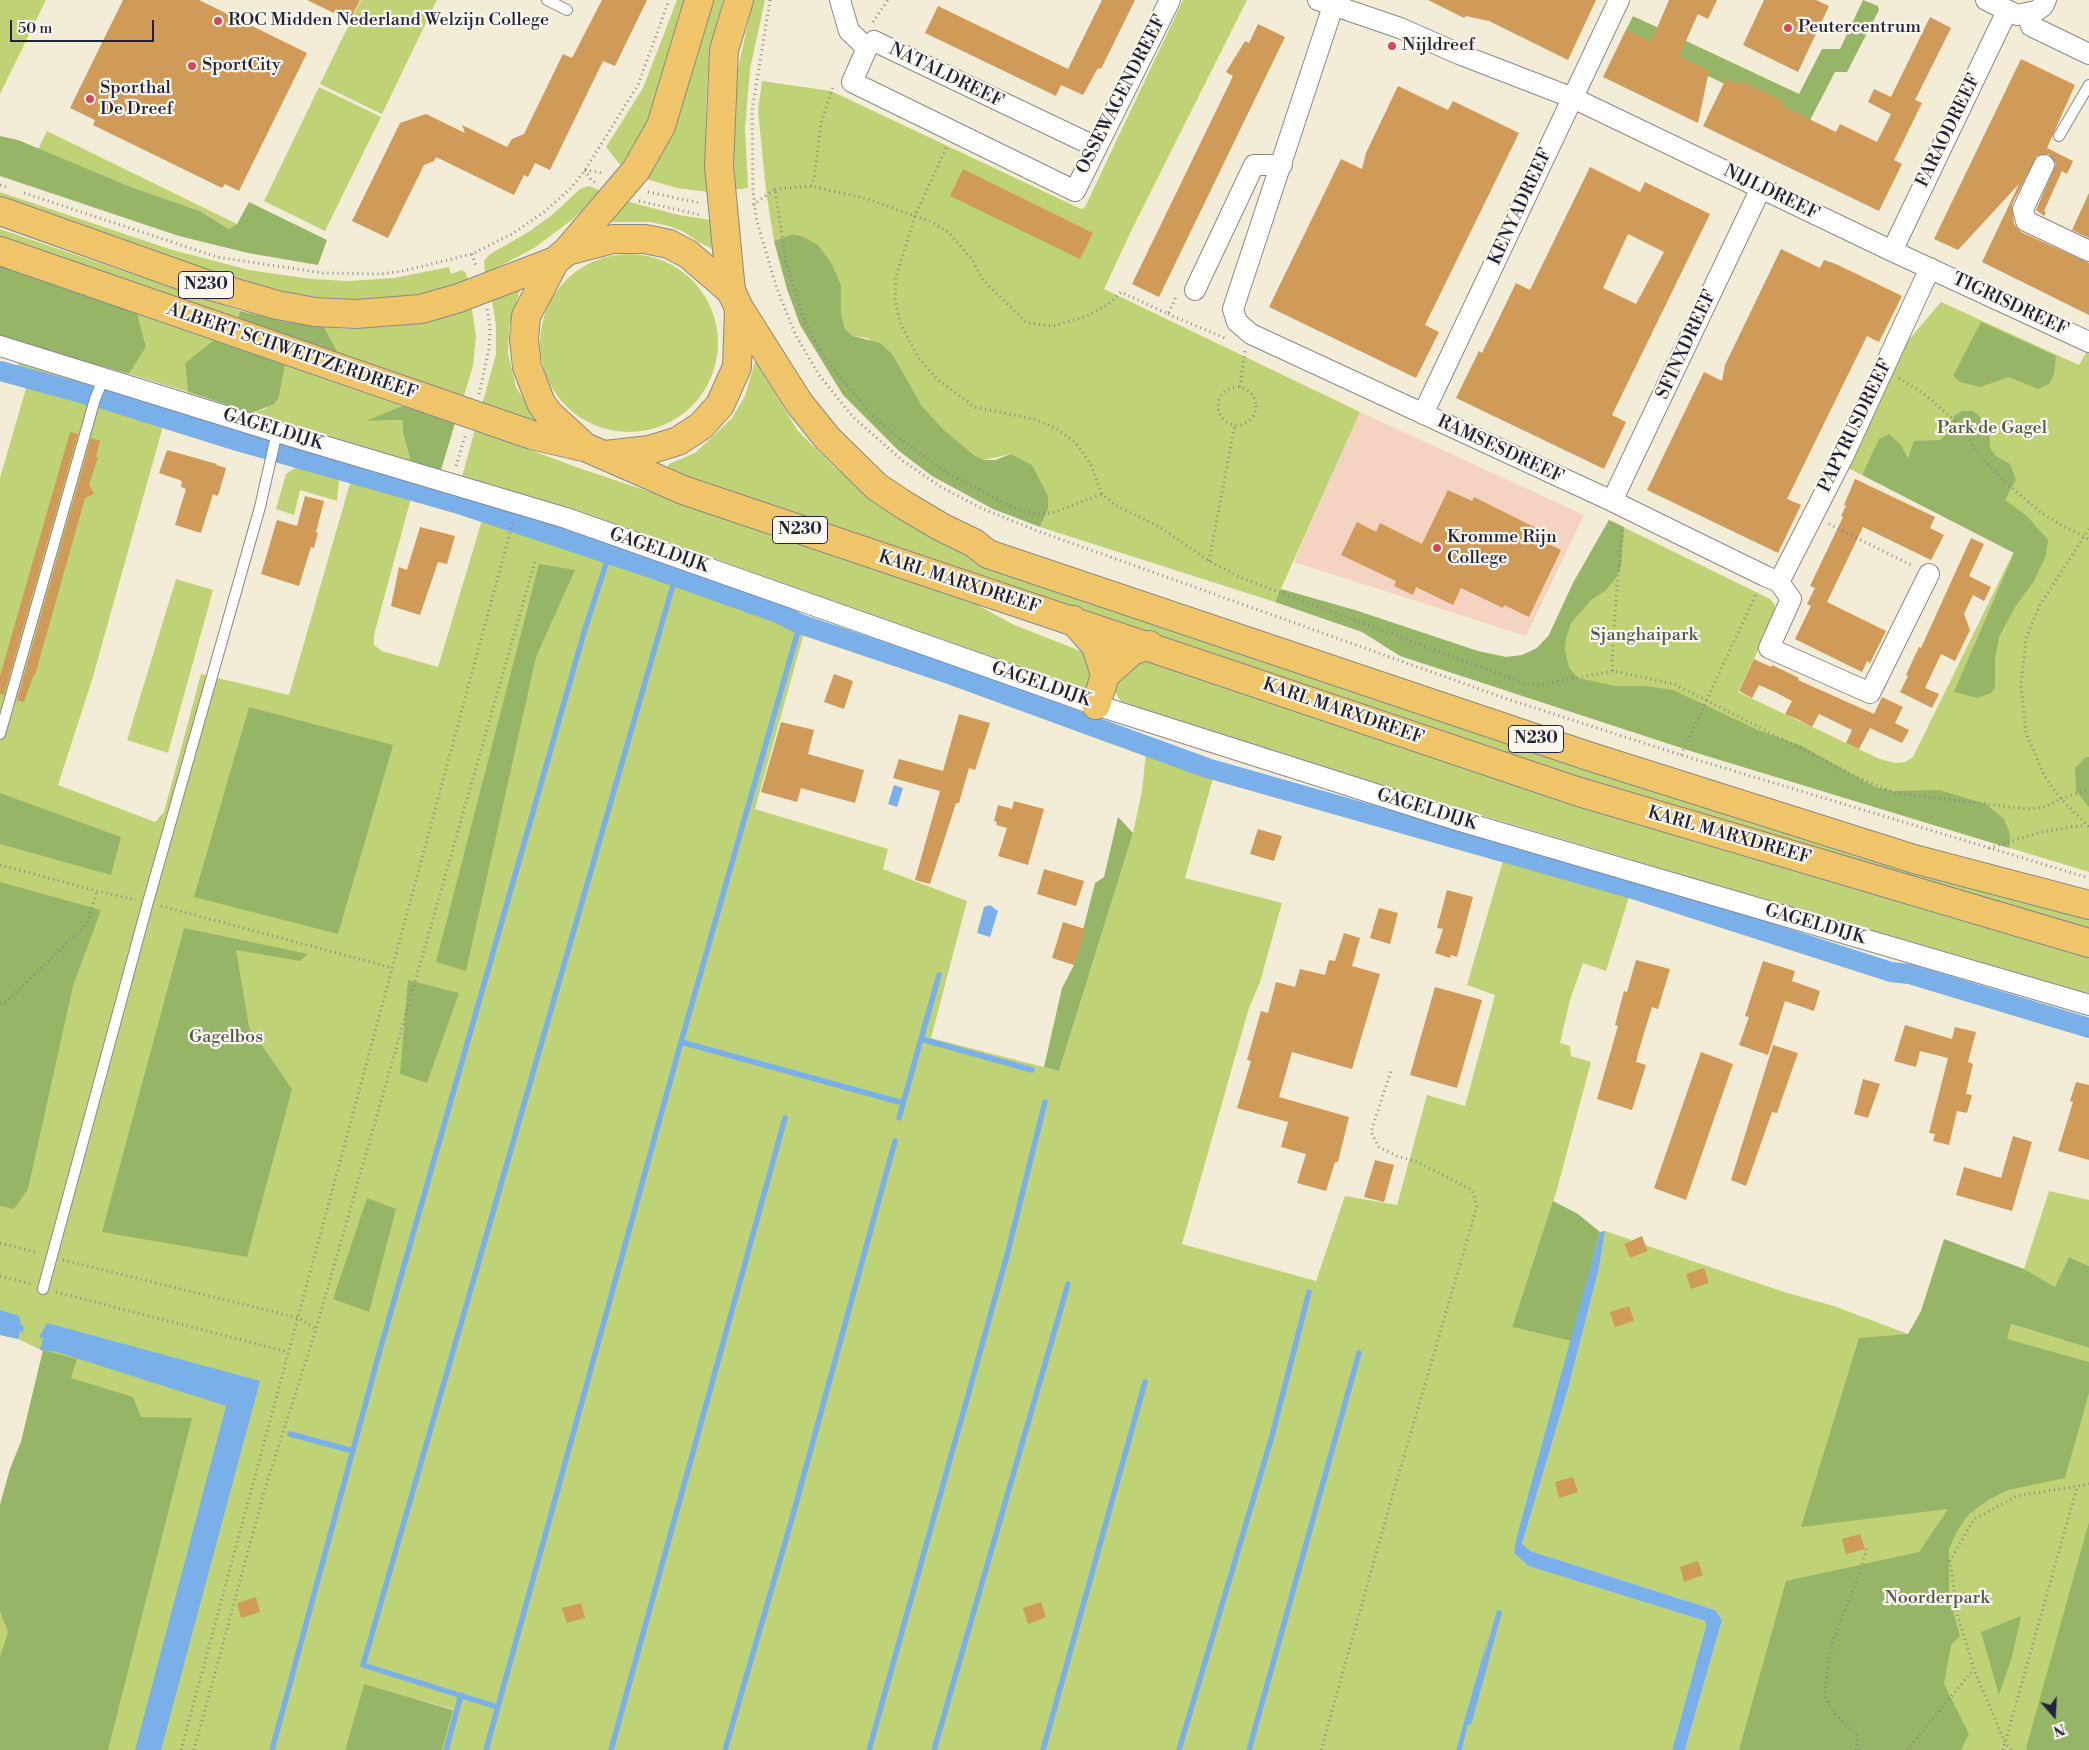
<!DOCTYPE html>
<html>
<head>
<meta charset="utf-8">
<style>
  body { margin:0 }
  #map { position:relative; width:2089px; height:1750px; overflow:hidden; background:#f3edd7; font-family:"Libre Bodoni",serif }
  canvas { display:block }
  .north { position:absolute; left:2029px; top:1690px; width:50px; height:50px; -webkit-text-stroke:4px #fbf7ec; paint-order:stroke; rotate:161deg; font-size:14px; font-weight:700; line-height:20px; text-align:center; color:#22223b }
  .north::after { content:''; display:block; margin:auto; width:18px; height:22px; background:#22223b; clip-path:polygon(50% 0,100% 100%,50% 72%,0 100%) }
  .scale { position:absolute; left:10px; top:20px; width:144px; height:22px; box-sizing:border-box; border:2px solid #22223b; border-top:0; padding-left:6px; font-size:15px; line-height:18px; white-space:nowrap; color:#22223b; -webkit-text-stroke:4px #fbf7ec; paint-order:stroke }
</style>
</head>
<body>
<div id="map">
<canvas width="2089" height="1750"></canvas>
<div class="north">N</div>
<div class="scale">50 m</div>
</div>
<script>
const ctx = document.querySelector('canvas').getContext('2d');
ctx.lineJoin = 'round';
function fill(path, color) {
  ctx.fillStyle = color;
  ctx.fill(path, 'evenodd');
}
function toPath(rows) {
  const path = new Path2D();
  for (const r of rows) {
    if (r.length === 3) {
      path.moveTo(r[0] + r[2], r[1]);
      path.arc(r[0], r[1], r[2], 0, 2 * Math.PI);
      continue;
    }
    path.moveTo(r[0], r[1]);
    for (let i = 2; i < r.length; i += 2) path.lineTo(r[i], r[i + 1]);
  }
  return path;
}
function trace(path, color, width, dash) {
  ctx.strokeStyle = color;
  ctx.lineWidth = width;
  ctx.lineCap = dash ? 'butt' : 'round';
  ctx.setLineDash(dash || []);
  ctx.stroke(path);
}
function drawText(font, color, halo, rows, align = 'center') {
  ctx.font = font + ' "Libre Bodoni",serif';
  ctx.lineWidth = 4.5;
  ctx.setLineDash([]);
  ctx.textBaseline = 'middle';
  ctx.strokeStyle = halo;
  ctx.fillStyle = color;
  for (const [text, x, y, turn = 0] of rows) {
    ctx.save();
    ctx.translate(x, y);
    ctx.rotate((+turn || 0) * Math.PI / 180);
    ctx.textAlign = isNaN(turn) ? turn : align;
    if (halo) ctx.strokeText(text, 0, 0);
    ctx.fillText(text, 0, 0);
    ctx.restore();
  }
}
const built = toPath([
  [1360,412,1584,515,1526,636,1294,562]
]);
const green = toPath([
  [0,0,46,0,0,94],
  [361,0,437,0,382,114,320,84],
  [677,0,690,0,649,124,621,166,606,147,643,88],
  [712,0,723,0,709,54,706,107,708,192,677,188,643,178,680,107],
  [753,0,765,0,750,69,745,128,748,188,731,190,733,91],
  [1183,0,1247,0,1134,225,1104,289,1360,412,1275,602,1040,527,1048,509,1032,465,1011,454,984,460,974,455,943,429,922,406,893,355,867,338,853,336,845,329,841,313,841,298,832,264,818,246,802,236,792,234,774,241,766,191,758,110,762,81,831,91,1081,209,1085,207],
  [319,87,381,117,325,231,264,201],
  [47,131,237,224,229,229,200,211,131,187,38,149],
  [589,186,597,189,600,192,573,219,534,248,485,274,484,261,490,254,527,233,552,215,580,189],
  [0,192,169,249,249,270,311,279,349,281,394,278,449,267,451,274,462,270,465,272,469,281,420,295,382,301,331,301,255,287,0,204],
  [626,201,679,215,710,220,717,251,700,243,684,232,669,226,650,222,608,222],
  [0,229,240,311,237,323,0,245],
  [629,343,89],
  [518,288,520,290,509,327,508,353,516,387,538,423,482,405,496,354,496,326,492,301],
  [1941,302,2079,365,2089,347,2089,872,1694,752,1511,692,1537,648,1549,635,1573,583,1609,520,1770,599,1775,605,1775,615,1738,692,1880,759,1895,763,1905,762,1913,757,2015,549,1865,469,1862,475,1848,468,1883,370],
  [472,309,476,336,473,366,463,399,342,360,324,327,349,329,416,324],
  [137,312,214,340,185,363,188,392,129,374,146,347],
  [755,361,798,431,834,467,887,509,2089,915,2089,934,1630,798,777,510,667,469,669,464,695,453,732,418,745,396],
  [19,363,88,381,91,391,14,371],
  [285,365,402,406,368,421,403,420,403,433,411,462,252,413,265,409,279,397],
  [29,378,165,419,92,680,58,785,155,822,164,812,201,674,289,695,353,473,413,491,374,635,374,645,382,651,438,667,485,510,610,547,808,619,755,809,888,849,883,869,967,901,931,1038,1059,1071,1133,833,1142,791,1147,743,1217,764,1185,878,1282,903,1260,982,1249,1008,1182,1244,1316,1281,1345,1196,1397,1205,1427,1095,1465,1106,1495,995,1467,985,1506,850,1632,887,1606,971,1583,963,1570,1000,1560,1043,1570,1046,1571,1056,1591,1062,1556,1193,1512,1327,1571,1341,1516,1539,1514,1553,1528,1566,1705,1621,1706,1626,1672,1750,1462,1750,1486,1644,1456,1750,442,1750,453,1709,364,1685,345,1750,0,1750,0,1505,10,1469,21,1442,43,1351,18,1339,0,1335,0,478],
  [113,390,184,412,186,421,112,398,110,392],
  [206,417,238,426,237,436,199,424,200,421],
  [475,429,576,467,965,598,1012,624,1093,656,1092,686,1082,691,718,560,462,477],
  [282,443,422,482,419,489,279,449],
  [300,465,329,473,339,481,337,501,300,490,294,515,276,509,286,474],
  [176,579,213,590,168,753,127,740],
  [1151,659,1643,824,1797,871,2089,955,2089,999,1606,852,1320,768,1123,705,1113,689,1124,667],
  [2049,1191,2089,1200,2089,1266,2069,1257,2055,1288,2024,1269],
  [1605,1231,1632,1240,1624,1244,1630,1258,1648,1251,1645,1245,1784,1292,1834,1306,1908,1334,2009,1330,2010,1324,2089,1348,2089,1750,1685,1750,1722,1620,1715,1610,1529,1551,1522,1544,1568,1389,1599,1268]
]);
const forest = toPath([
  [1863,0,1878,6,1879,10,1847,72,1835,72,1808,124,1652,49,1646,51,1622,38,1633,16,1799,94,1822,49,1840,49],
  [0,136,18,140,131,187,200,211,229,229,237,224,249,202,327,240,318,265,248,253,179,236,0,176],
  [792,234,802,236,818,245,832,264,841,286,841,313,845,329,853,336,880,343,893,355,922,406,943,429,974,455,984,460,995,460,1011,454,1032,465,1048,496,1048,509,1040,527,993,509,932,476,899,451,843,395,800,325,787,289,774,241],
  [0,265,137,312,146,347,129,374,0,337],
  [240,311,286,322,324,327,342,360,237,323],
  [1981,322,2056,356,2054,374,2049,384,2038,389,2009,377,1980,387,1960,382,1953,376],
  [214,340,285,365,279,397,274,404,252,413,188,392,185,363],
  [402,406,455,423,441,470,411,462,403,433,403,420,366,421],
  [1962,411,1973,411,1989,424,1990,448,1996,456,2010,464,2016,480,2005,500,2027,516,2048,540,2046,555,2034,581,2015,607,1999,637,1995,658,1995,687,1991,693,1978,698,1954,692,2014,553,1862,475,1879,439,1889,434,1901,445,1908,458,1914,441,1941,440,1955,415],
  [1609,520,1624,527,1621,567,1615,579,1605,591,1592,599,1571,623,1566,638,1565,650,1569,668,1578,678,1616,686,1644,686,1673,690,1758,730,1802,746,1875,787,1893,791,1939,790,1986,804,2004,819,2010,834,2009,848,1694,752,1400,656,1362,632,1275,602,1281,589,1355,610,1478,651,1506,657,1522,655,1537,648,1549,635,1573,583],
  [539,564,575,570,536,657,466,971,436,962],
  [249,707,393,745,338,934,194,897],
  [2086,757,2089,757,2089,807,2076,791,2075,768],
  [0,793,121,837,111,875,0,844],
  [1118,817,1133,833,1059,1071,1044,1067,1062,988,1074,965,1095,883,1104,877],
  [0,882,101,910,73,986,28,1189,14,1209,0,1206],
  [184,928,308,954,300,961,236,950,249,1027,292,1089,247,1257,102,1232],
  [408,980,459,993,427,1083,400,1074],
  [367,1198,396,1209,369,1312,333,1299],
  [1553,1201,1578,1214,1600,1232,1571,1341,1512,1327],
  [1944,1239,2024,1269,2055,1287,2069,1257,2089,1266,2089,1348,2011,1324,2007,1339,2089,1362,2089,1393,2065,1478,2008,1490,1988,1500,1968,1515,1957,1531,1949,1549,1949,1597,1960,1636,1951,1645,1944,1684,1969,1734,1961,1750,1739,1750,1786,1581,1919,1552,1948,1509,1801,1527,1859,1338,1908,1334,1921,1311],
  [43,1350,77,1359,71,1378,133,1397,141,1417,192,1418,108,1750,0,1750,0,1657,8,1632,0,1611,0,1505,10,1469,21,1442],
  [2089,1522,2089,1750,2027,1750,2026,1748],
  [2021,1616,2012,1657,1999,1695,1981,1632],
  [364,1684,453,1710,442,1750,345,1750]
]);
const water = toPath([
  [894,785,903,788,897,807,888,804],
  [990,905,998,911,990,937,977,933,984,907],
  [1605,1231,1599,1268,1568,1389,1522,1544,1530,1551,1715,1610,1722,1620,1685,1750,1672,1750,1706,1626,1705,1621,1528,1566,1514,1553,1516,1539,1600,1232],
  [0,1310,19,1316,21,1325,24,1327,23,1332,20,1331,18,1339,0,1335],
  [47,1323,260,1381,161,1750,135,1750,226,1406,57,1352,40,1350,43,1338,39,1337],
  [1489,1633,1462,1750,1456,1750]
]);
const stream = toPath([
  [939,975,921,1039,1032,1070],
  [681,1042,903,1103],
  [899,1118,921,1039],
  [290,1434,353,1451],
  [497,1707,363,1665,675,578],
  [1469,1722,1499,1613],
  [272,1750,380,1350,585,629,609,555],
  [446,1750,461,1695],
  [486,1750,681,1042,800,624],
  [611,1750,785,1118],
  [725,1750,791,1522,895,1141],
  [869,1750,1006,1259,1045,1102],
  [934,1750,1068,1284],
  [1043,1750,1145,1382],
  [1179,1750,1272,1436,1309,1292],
  [1249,1750,1359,1353]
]);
const canal = toPath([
  [0,371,92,396],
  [103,399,237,441,462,505,651,568,778,613,800,624,952,675,1207,768,1636,890,1891,972,1909,974,2089,1028]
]);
const building = toPath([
  [123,0,199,0,307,53,239,191,225,184,222,188,93,125,95,120,70,108],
  [307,0,360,0,350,21],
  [602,0,647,0,615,66,603,61,550,170,535,163,528,177,524,175,514,195,436,157,434,161,424,165,388,238,352,221,400,123,426,114,465,133,462,125,507,147,512,139,524,134,563,54,572,58],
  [1102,0,1135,0,1101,69,1098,68,1083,95,1061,85,1056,96,925,33,938,6,1068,69],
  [1428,0,1596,0,1568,60,1489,21,1466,16,1464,18],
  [1669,0,1717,0,1708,19,1698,14,1679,56,1709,71,1698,123,1603,77,1626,30,1651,42],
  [1764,0,1816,0,1829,6,1798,72,1743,45],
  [1930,17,1951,28,1915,100,1922,103,1894,160,1902,164,1879,211,1703,126,1726,79,1739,85,1741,81,1784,102,1782,106,1836,132,1840,124,1877,142,1891,114,1868,102,1874,89,1891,97],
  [1258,24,1285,37,1159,297,1132,284,1233,76,1226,72,1245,41,1249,43],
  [2021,59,2075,85,2047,148,2073,161,2067,174,2062,171,2044,211,2046,212,2044,216,2036,210,2056,164,2049,154,2037,156,2012,204,2014,224,2021,232,2089,263,2089,315,1982,262,2019,184,1958,250,1934,239],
  [1398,86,1448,110,1453,101,1519,133,1425,325,1439,332,1416,378,1269,307,1341,159,1362,169,1366,153],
  [1590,167,1640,192,1645,182,1710,214,1612,415,1626,422,1604,469,1456,398,1479,351,1482,353,1516,283,1530,290],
  [1628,234,1664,252,1636,304,1603,288],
  [963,169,1093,233,1080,259,950,196],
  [2089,193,2089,238,2072,230],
  [1781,249,1820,268,1824,260,1836,264,1902,296,1879,342,1867,336,1787,499,1801,505,1778,553,1647,490,1704,372,1722,381,1725,365],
  [70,432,78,434,4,695,0,694,0,676],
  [91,438,100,441,96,457,98,458,89,484,94,494,85,498,35,675,34,674,24,702,17,700],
  [167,450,217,464,216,465,226,468,219,493,217,496,213,494,201,533,175,525,186,489,181,487,182,482,180,480,159,473],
  [1855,479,1935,517,1930,528,1944,535,1931,560,1863,527,1827,602,1886,631,1870,663,1867,661,1862,672,1795,639,1811,606,1807,604,1815,588,1810,586,1843,517,1841,516,1846,506,1844,505],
  [1448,490,1472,501,1474,497,1540,530,1536,538,1561,550,1529,617,1504,605,1503,608,1461,588,1453,605,1416,587,1413,595,1394,586,1396,581,1341,555,1357,522,1376,532,1380,523,1422,544],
  [305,496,324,501,316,532,318,533,314,548,311,547,299,586,261,574,277,520,297,526],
  [420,527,455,536,447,564,438,562,420,615,391,606,399,567,407,570],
  [1971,538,1984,544,1969,576,1991,587,1984,601,1973,595,1964,614,1970,630,1955,661,1941,654,1925,688,1939,694,1932,708,1900,692,1908,676,1906,675,1919,647,1921,648],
  [1754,659,1771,667,1772,665,1799,678,1798,680,1874,714,1882,697,1903,707,1895,723,1909,730,1902,743,1870,728,1859,749,1846,743,1852,730,1819,714,1812,727,1799,720,1785,714,1792,701,1775,692,1759,685,1752,698,1739,691],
  [834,674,853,681,844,709,824,702],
  [959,714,990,723,975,770,969,768,959,803,956,803,930,884,915,880,940,791,893,778,899,759,943,771],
  [781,722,814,730,808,754,864,770,855,803,801,788,797,802,761,792],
  [1014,801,1044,809,1028,865,998,856,1007,828,996,825,997,822,994,821,998,805,1012,809],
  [1258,829,1282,836,1274,861,1250,854],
  [1044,869,1084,881,1076,906,1037,894],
  [1447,890,1473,897,1457,957,1451,955,1450,958,1435,953,1443,929,1437,928],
  [1379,908,1398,913,1390,944,1370,938],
  [1063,922,1085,929,1074,965,1052,958],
  [1344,933,1360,938,1352,966,1380,974,1352,1069,1292,1052,1279,1097,1349,1117,1338,1162,1335,1162,1326,1191,1297,1183,1306,1154,1281,1147,1288,1122,1237,1108,1251,1061,1247,1060,1261,1011,1268,1013,1276,982,1295,987,1300,969,1325,975,1329,960,1335,961],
  [1636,960,1670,969,1658,1009,1652,1007,1639,1050,1636,1062,1646,1065,1632,1110,1597,1099,1618,1026,1615,1025,1624,991,1627,992],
  [1763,961,1795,971,1792,981,1820,991,1814,1011,1785,1001,1768,1055,1739,1045,1749,1017,1745,1016],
  [1435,987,1482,1000,1457,1088,1410,1075],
  [1905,1025,1952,1039,1955,1027,1976,1032,1968,1062,1973,1064,1966,1094,1972,1095,1967,1113,1957,1111,1949,1145,1933,1141,1935,1134,1929,1133,1948,1058,1920,1051,1916,1067,1894,1061],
  [1773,1045,1798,1053,1777,1113,1772,1112,1746,1186,1731,1180],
  [1701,1052,1733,1064,1686,1200,1654,1188],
  [1863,1079,1880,1084,1868,1118,1854,1114],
  [2076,1082,2089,1085,2089,1160,2058,1151,2073,1102,2070,1101],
  [2013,1136,2032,1142,2012,1211,1956,1195,1964,1167,2001,1178],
  [1375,1160,1394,1165,1384,1202,1364,1197],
  [1642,1236,1648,1251,1630,1258,1624,1244],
  [1704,1268,1709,1283,1691,1289,1686,1274],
  [1629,1306,1634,1321,1615,1327,1610,1312],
  [1573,1477,1578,1492,1559,1498,1555,1482],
  [1860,1534,1865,1549,1846,1554,1842,1539],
  [1698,1561,1703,1575,1684,1582,1680,1567],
  [256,1597,260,1612,241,1618,237,1603],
  [1041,1602,1046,1617,1028,1624,1023,1608],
  [581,1603,585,1618,567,1623,562,1608]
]);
const path = toPath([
  [770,0,752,111,753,190,756,218,776,286,795,334,819,375,853,417,903,461,941,487,981,508,1035,530,1507,699,1681,755,2089,878],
  [873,22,888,0],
  [946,148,915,216,932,222,949,233,971,258,983,280,1027,323,1053,326,1087,316,1109,304,1121,292,1168,314,1177,295],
  [585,170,591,180,596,183],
  [585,170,603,173],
  [0,185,9,188],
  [811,186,814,179,821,123,833,87],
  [775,189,811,186,868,199,915,216,896,277,895,299,900,323,918,357,938,380,975,407,1034,419,1057,429,1075,442,1090,463,1102,494,1115,505,1160,527,1209,561,1244,579,1526,684,1539,685,1613,671,1674,684,1859,778,1895,793,2028,809,2044,807,2061,799,2089,789],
  [648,192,700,203],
  [24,193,217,257,323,273,380,274,403,271,472,254,512,234,544,212,571,188,585,170,638,85,669,0],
  [639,201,701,215],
  [753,205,775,189,786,263,805,323,821,352,839,376,873,416,896,436,949,474,1020,511,1035,514,1052,513,1102,494],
  [472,254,476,267],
  [1168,314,1225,338],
  [1899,378,1924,394,1959,424,1983,459,2006,483,2039,511,2061,525,2089,539],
  [1240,387,1245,350],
  [1237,406,19],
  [479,394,489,349,490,327,487,309],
  [456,466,465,436],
  [1829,524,1913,566],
  [2089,529,2040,605,2026,638,2021,686,2026,733,2045,777,2061,799,2089,827],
  [1209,561,1235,424],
  [1613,671,1612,662,1616,598,1623,527],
  [1681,755,1757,592],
  [1989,848,2041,832,2085,825],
  [0,865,97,891,136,900],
  [161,906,393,968],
  [0,1004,6,1002,87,924,97,891],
  [0,1243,38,1253],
  [63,1260,299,1318,316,1329],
  [0,1276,31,1284],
  [56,1292,288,1352],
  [181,1750,513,521],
  [194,1750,265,1489,316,1329,535,561],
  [1321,1750,1388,1511,1477,1206,1472,1190,1418,1162,1397,1156,1379,1147,1371,1132,1391,1071],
  [1856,1750,1858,1736,1834,1713,1825,1698,1827,1671,1834,1637,1854,1588,1867,1549],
  [1907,1750,1974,1669],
  [2003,1750,2077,1487],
  [2011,1750,2005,1743,1974,1669,1958,1617,1950,1561,1974,1519,2017,1496,2089,1484]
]);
const service = toPath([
  [547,0,567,10],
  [2059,136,2089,85],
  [0,734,95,399,104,377],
  [43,1289,148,902,260,507,277,432]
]);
const minor = toPath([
  [840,0,849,31,867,48],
  [1318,0,1400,28,1459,54,1573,98,1892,251,2089,342],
  [1335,0,1233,309,1237,322,1251,334,1612,501,1765,576,1779,582,1843,457,1930,268],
  [1986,0,2017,15,2036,11,2043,6,2046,0],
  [2027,13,2031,26,2089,54],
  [1096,147,874,41,867,48,852,82,1075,191,1170,0],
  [2044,165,2023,209,2026,221,2089,251],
  [1892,251,2007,11],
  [1195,290,1254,165,1282,165],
  [0,346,277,432,566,518,1096,705,1460,821,2089,1005],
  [1423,414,1619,0],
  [1612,501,1761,188],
  [1779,582,1791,599,1769,648,1870,693,1929,574]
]);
const primary = toPath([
  [567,251,636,170,661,126,699,0],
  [731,291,719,166,724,50,739,0]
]);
const trunk = toPath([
  [0,211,211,286,277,305,315,312,356,314,421,309,459,298,555,261],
  [0,251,532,435,583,447],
  [739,308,799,403,828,439,877,487,904,505,941,527,974,543,988,554,1588,756,1914,859,2089,905],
  [606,455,649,450,678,441,701,426,720,405,737,367,739,308,731,291,688,254,669,244,645,239,613,239,567,251,555,261,526,316,524,339,527,367,541,403,549,414,585,447,683,490,1576,791,2089,943],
  [1073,620,1096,646,1105,675],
  [1096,705,1105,675,1132,651,1149,645]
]);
const markers = [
  [218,21,5,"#d1495b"],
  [1788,28,5,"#d1495b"],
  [1392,46,5,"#d1495b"],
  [192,66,5,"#d1495b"],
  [90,99,5,"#d1495b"],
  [1437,548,5,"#d1495b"]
];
const shields = [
  [206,285,55],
  [800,530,55],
  [1536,739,55]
];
const shieldNames = [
  ["N230",206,285],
  ["N230",800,530],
  ["N230",1536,739]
];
const poiNames = [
  ["ROC Midden Nederland Welzijn College",228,21],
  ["Peutercentrum",1798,28],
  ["Nijldreef",1402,46],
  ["SportCity",202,66],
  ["Sporthal",100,89],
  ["De Dreef",100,110],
  ["Kromme Rijn",1447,538],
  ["College",1447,559]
];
const streetNames = [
  ["NATALDREEF",946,76,26],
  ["OSSEWAGENDREEF",1122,95,-63],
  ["FARAODREEF",1949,131,-64],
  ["NIJLDREEF",1771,193,26],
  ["KENYADREEF",1521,207,-65],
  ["TIGRISDREEF",2010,305,25],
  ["SFINXDREEF",1687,345,-65],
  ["ALBERT SCHWEITZERDREEF",292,352,19],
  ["PAPYRUSDREEF",1856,426,-64],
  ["GAGELDIJK",273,430,17],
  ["RAMSESDREEF",1500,450,25],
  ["GAGELDIJK",659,551,19],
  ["KARL MARXDREEF",959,583,18],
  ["GAGELDIJK",1041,685,19],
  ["KARL MARXDREEF",1343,712,19],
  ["GAGELDIJK",1427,810,17],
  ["KARL MARXDREEF",1729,836,16],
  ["GAGELDIJK",1815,925,16]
];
const parkNames = [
  ["Park de Gagel",1992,429],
  ["Sjanghaipark",1644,636],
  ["Gagelbos",226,1038],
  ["Noorderpark",1937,1599]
];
fill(built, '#f4d3c1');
fill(green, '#bfd376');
fill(forest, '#97b567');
fill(water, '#7ab0e9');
trace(stream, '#7ab0e9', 5.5);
trace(canal, '#7ab0e9', 20);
fill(building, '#d09a58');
trace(service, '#8a8889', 12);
trace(minor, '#8a8889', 22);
trace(primary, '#8a8889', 30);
trace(trunk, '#8a8889', 30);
trace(path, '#8a8889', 3, [1, 4]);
trace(service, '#fff', 10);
trace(minor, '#fff', 20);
trace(primary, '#f0c469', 28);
trace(trunk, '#f0c469', 28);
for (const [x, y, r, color] of markers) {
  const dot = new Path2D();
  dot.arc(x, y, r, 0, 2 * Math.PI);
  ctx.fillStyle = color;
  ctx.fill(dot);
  trace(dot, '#fbf7ec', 2);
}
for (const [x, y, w] of shields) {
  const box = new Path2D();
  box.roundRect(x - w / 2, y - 13.5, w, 27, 4);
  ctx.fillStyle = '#fbf7ec';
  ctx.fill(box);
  trace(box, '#22223b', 1);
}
drawText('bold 16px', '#22223b', null, shieldNames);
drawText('18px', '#22223b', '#fbf7ec', poiNames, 'left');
drawText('18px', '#22223b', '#fbf7ec', streetNames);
drawText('18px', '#51574d', '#fbf7ec', parkNames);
</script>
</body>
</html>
